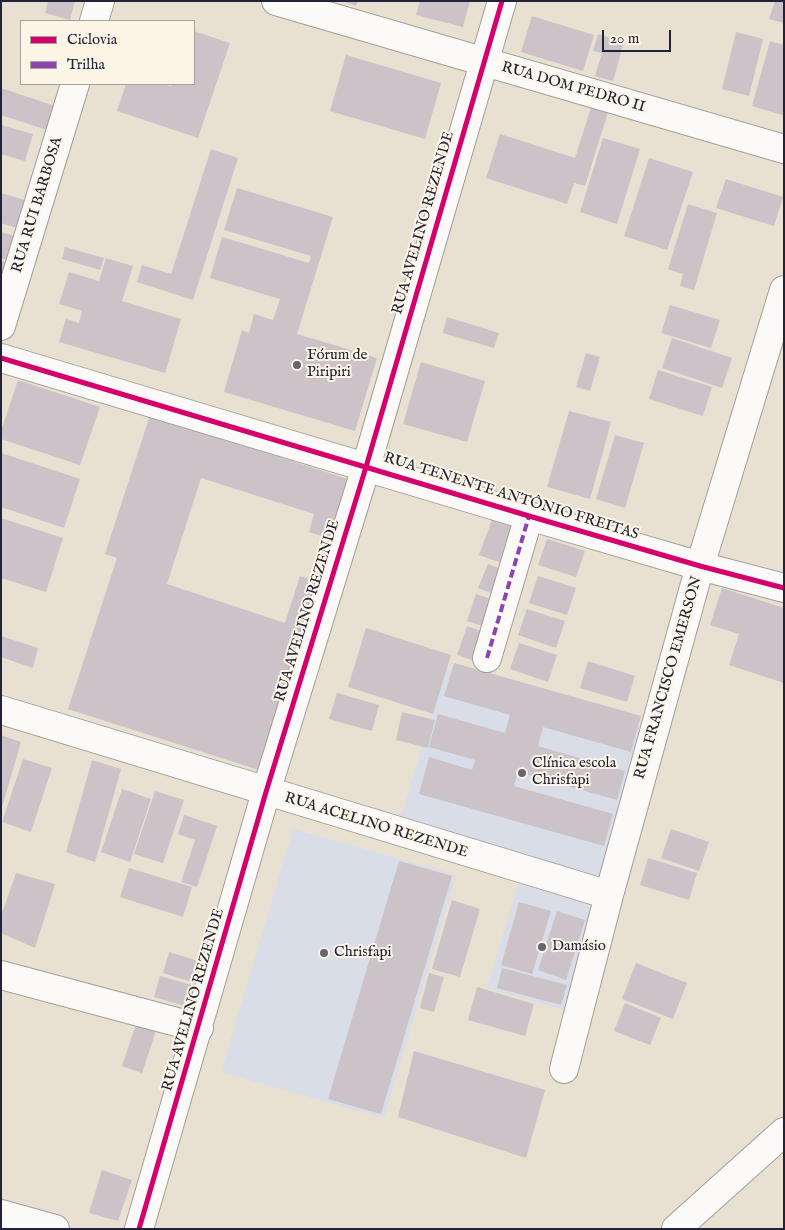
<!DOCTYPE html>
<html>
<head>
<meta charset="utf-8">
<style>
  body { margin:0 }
  #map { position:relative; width:785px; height:1230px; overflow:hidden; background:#e8e0d1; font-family:"IM FELL English",serif }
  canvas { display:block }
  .frame { position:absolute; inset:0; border:2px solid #22223b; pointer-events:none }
  .legend { position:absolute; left:20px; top:20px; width:175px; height:65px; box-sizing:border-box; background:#fcf5e5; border:1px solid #a5a1a1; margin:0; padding:6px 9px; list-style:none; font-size:15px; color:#22223b }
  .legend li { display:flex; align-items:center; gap:10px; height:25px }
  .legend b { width:25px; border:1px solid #a5a1a1 }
  .scale { position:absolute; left:602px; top:30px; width:69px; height:22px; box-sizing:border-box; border:2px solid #22223b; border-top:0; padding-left:6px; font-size:15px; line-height:18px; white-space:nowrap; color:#22223b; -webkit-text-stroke:4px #fcf5e5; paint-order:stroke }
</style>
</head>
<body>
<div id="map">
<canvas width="785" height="1230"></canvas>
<div class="frame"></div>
<ul class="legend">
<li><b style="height:6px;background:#d6006c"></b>Ciclovia</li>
<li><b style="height:6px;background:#8e44ad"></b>Trilha</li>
</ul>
<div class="scale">20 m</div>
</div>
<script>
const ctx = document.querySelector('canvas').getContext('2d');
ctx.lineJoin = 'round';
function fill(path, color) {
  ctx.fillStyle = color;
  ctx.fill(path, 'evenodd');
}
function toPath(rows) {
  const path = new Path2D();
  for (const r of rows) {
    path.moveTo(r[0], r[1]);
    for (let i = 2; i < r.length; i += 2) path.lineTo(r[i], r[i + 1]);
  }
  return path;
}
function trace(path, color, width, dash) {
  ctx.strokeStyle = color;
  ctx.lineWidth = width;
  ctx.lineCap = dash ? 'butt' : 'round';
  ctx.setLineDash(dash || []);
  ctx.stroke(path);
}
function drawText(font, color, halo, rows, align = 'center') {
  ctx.font = font + ' "IM FELL English",serif';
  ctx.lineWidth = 4;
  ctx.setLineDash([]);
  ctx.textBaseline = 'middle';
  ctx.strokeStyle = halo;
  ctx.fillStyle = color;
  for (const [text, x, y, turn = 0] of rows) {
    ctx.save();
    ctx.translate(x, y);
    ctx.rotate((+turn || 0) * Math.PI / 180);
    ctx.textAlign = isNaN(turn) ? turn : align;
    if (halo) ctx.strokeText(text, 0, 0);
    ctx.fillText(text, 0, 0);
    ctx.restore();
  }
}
const built = toPath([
  [446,668,644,727,599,881,400,820],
  [293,829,456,875,384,1118,221,1072],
  [518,884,596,906,566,1010,487,988]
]);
const building = toPath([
  [48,1,75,1,70,20,45,13],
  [342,1,358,1,356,6],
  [420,1,470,1,463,27,416,15],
  [775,1,784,1,784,23,769,19],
  [532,16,594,35,583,71,521,52],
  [194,31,230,43,198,138,117,111,126,84,163,84,171,86,172,84,194,84],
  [736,32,763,39,749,96,722,89],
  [598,34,624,42,613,81,595,76,602,53,593,51],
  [770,41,784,45,784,108,782,115,752,106],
  [346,55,441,83,425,139,330,111],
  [1,88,58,107,50,131,1,115],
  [592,104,609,109,585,186,574,183,567,204,486,178,500,134,575,158],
  [1,125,33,134,25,161,1,154],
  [603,138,640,149,617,224,580,212],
  [211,149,238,158,193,300,137,282,142,265,171,274],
  [649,158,693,172,667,250,624,236],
  [726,179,783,197,774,226,716,208],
  [237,188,333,217,297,334,377,358,355,431,224,392,242,330,249,333,254,314,273,320,280,299,210,278,222,237,309,263,311,256,224,230],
  [1,193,25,200,17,228,1,223],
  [688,204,717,213,694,290,680,286,683,274,668,269],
  [1,232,18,237,12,261,1,258],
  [65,247,104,258,100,270,62,259],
  [106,258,133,266,122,301,181,319,165,373,59,342,66,319,79,323,82,311,59,304,69,272,99,281],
  [1,261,12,265,1,297],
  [670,305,720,320,711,348,661,333],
  [447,317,499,333,494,348,443,333],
  [672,338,732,358,722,388,662,368],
  [586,353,600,357,590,391,576,387],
  [421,362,485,381,467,442,403,424],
  [658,370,712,387,703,416,649,399],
  [18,380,100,407,80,465,1,439,1,431],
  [569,411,611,422,590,499,547,487],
  [150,415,360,483,340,542,309,532,314,514,201,478,167,584,285,623,300,576,326,585,265,772,68,709,117,558,105,554],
  [615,435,644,443,625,508,596,499],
  [1,453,80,479,64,528,1,507],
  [493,517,534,532,521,570,479,555],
  [1,518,63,538,46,592,1,578],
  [547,539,585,551,576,577,538,565],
  [488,564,521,577,512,601,478,588],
  [538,576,576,588,567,615,529,603],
  [722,588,784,608,784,683,729,665,739,634,710,625],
  [476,594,509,605,500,632,467,621],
  [527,609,565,621,556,648,518,635],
  [467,626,502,639,492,667,457,655],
  [366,628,451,655,433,714,348,687],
  [1,636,38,648,33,668,1,657],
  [519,643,557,655,548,682,510,669],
  [588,661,635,676,627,702,580,688],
  [454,663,641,716,631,752,543,727,538,746,625,771,617,800,518,772,514,786,613,814,604,846,419,794,429,757,472,770,475,760,429,747,438,714,505,733,510,715,444,696],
  [337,693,379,705,372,731,329,719],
  [402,712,435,720,428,748,396,740],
  [1,735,21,742,2,807,1,807],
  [23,759,52,768,31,832,2,822],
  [92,760,121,769,95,862,66,852],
  [122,789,151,799,130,862,101,852],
  [155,791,184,800,163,863,134,854],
  [184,815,217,826,197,887,181,882,195,840,178,834],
  [671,829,709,842,699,871,661,858],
  [648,858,697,873,689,900,640,885],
  [399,861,452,876,381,1114,328,1099],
  [129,868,192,887,183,917,120,897],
  [16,873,55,884,35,948,1,933,1,916],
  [452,900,480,909,460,977,432,969],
  [519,902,551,911,532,974,501,965],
  [557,911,585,920,566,980,538,970],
  [169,952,211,965,204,986,163,973],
  [636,963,687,983,673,1019,622,999],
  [502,968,567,985,561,1005,497,988],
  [429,973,444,977,434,1012,420,1008],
  [160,976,202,988,195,1009,154,997],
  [477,987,534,1004,525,1036,468,1020],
  [625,1003,661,1018,650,1045,614,1031],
  [136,1024,156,1031,142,1073,122,1066],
  [414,1051,545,1090,526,1158,398,1117],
  [102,1170,132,1180,118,1221,89,1213]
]);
const minor = toPath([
  [276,1,784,149],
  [94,21,100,1],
  [1,326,75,84],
  [1,358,529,516,700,566,784,588],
  [487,658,529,516],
  [1,710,609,895],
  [1,975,199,1028],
  [564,1069,609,895,700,566,784,290],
  [1,1214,55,1229],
  [139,1229,266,792,366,467,502,1],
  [676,1229,784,1132]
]);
const quiet = toPath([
  [487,658,529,516]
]);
const cycleway = toPath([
  [1,358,529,516,700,566,784,588],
  [139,1229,266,792,366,467,502,1]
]);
const markers = [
  [297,365,5,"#676470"],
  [522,773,5,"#676470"],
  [542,947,5,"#676470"],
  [324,953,5,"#676470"]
];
const streetNames = [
  ["RUA DOM PEDRO II",573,88,16],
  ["RUA RUI BARBOSA",38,205,-73],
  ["RUA AVELINO REZENDE",424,223,-74],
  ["RUA TENENTE ANTÔNIO FREITAS",511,497,17],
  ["RUA AVELINO REZENDE",308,611,-73],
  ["RUA FRANCISCO EMERSON",669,678,-74],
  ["RUA ACELINO REZENDE",376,826,17],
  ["RUA AVELINO REZENDE",194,1000,-74]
];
const poiNames = [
  ["Fórum de",307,356],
  ["Piripiri",307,373],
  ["Clínica escola",532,764],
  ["Chrisfapi",532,781],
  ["Damásio",552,947],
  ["Chrisfapi",334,953]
];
fill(built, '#d8dde7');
fill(building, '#cbc3c8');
trace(minor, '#a39e98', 30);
trace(minor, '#fcfaf8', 28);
trace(quiet, '#8e44ad', 4, [8, 4]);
trace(cycleway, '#d6006c', 5);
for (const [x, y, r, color] of markers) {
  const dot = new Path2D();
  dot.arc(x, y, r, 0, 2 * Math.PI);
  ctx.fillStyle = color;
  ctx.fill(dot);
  trace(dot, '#fcf5e5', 2);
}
drawText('15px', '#22223b', '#fcf5e5', streetNames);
drawText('15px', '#22223b', '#fcf5e5', poiNames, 'left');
</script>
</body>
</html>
